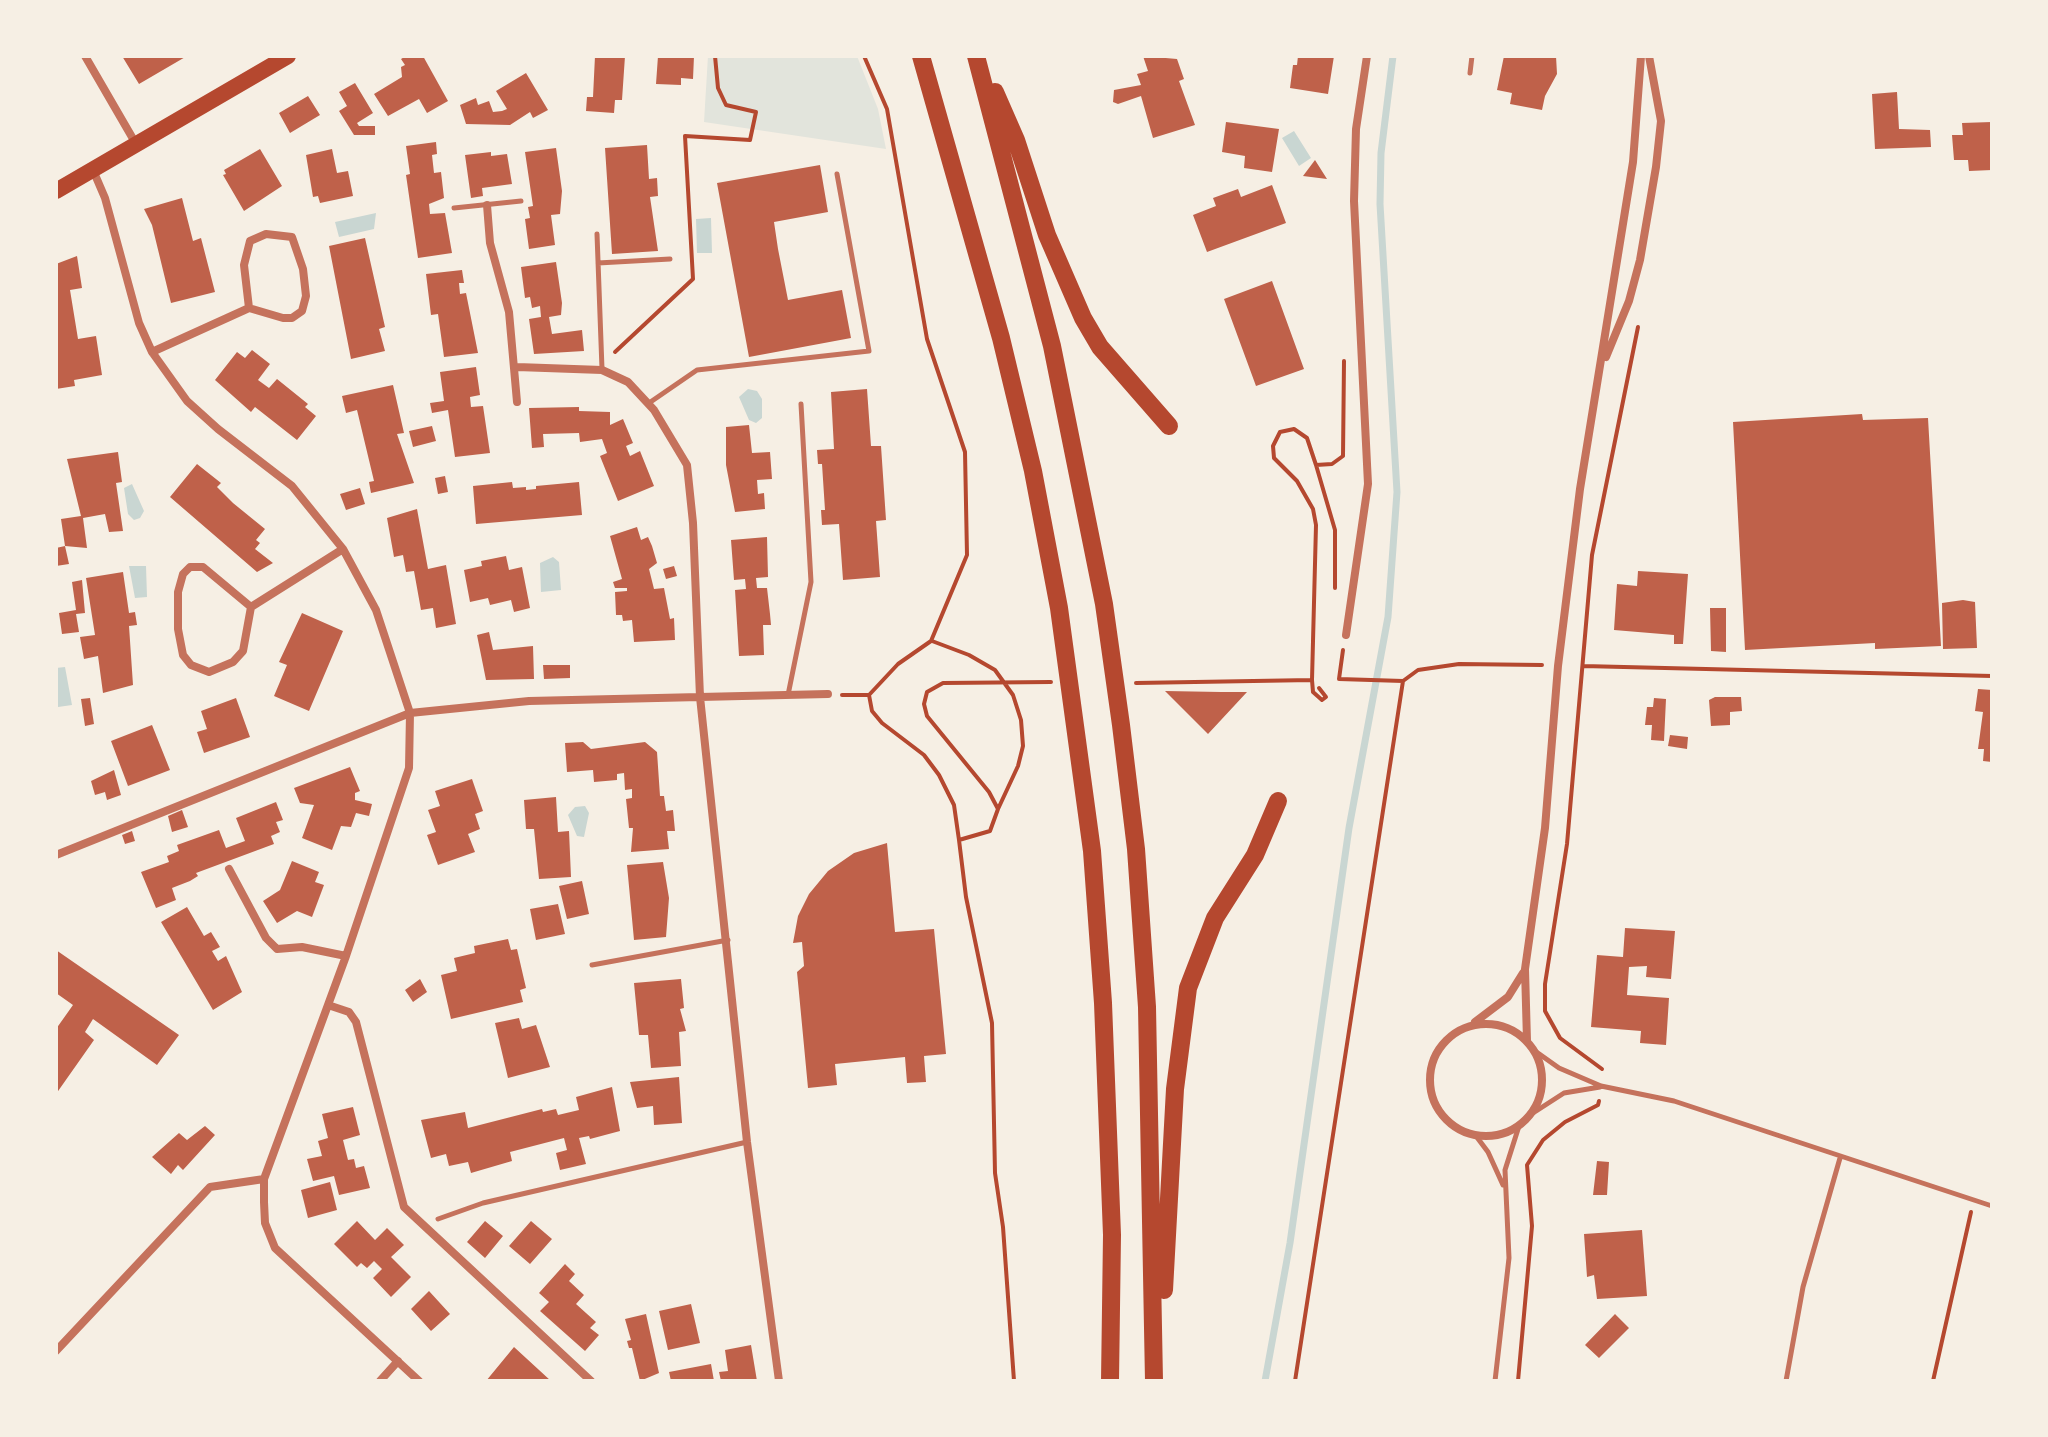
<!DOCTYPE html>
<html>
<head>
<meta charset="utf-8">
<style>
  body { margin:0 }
  #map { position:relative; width:2048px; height:1437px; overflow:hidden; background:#f6efe4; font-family:Ubuntu,sans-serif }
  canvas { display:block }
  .frame { position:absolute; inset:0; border:58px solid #f6efe4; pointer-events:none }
</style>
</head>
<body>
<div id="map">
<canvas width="2048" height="1437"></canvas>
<div class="frame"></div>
</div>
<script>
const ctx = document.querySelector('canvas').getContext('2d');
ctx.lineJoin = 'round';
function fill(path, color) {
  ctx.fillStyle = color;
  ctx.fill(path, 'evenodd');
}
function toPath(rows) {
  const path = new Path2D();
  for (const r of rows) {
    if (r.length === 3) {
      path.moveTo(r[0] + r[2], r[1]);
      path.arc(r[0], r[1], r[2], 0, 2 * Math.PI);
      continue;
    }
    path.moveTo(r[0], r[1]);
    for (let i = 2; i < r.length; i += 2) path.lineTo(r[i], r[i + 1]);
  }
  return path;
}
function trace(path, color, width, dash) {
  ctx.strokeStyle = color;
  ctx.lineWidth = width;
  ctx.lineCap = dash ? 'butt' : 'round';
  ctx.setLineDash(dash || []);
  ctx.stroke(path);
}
const green = toPath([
  [708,56,857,56,878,109,886,149,704,122]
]);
const water = toPath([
  [1294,131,1311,158,1299,166,1282,138],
  [376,213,374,229,339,237,335,222],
  [711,218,712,253,697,253,696,219],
  [748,389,757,391,762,399,762,418,756,423,749,420,739,397],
  [132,484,144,511,140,518,134,520,128,514,124,488],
  [553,557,559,562,561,590,541,592,540,563],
  [129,566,146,566,147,597,135,598],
  [65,667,72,705,58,707,56,668],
  [585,806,589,813,584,837,577,836,568,815,575,807]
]);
const stream = toPath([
  [1265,1381,1290,1243,1349,828,1388,617,1397,492,1380,204,1381,153,1393,56]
]);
const building = toPath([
  [122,56,187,56,139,84],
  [406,56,423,56,448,101,427,113,419,99,388,116,374,94,402,77,401,67,405,65,401,59],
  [595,56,625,56,622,100,615,100,614,113,586,111,587,97,593,97],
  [658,56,694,56,693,79,681,78,681,85,656,84],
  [1143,56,1177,59,1184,79,1179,81,1195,125,1153,138,1141,96,1118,104,1113,102,1114,90,1141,85,1137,74,1148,71],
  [1298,56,1334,56,1328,94,1290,88,1293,65,1297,65],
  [1504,56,1556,56,1557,74,1545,96,1542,110,1510,104,1512,93,1497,90],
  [526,73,548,110,533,118,530,112,510,125,466,124,460,105,476,98,478,105,489,101,493,112,502,111,507,109,496,91],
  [355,83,373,113,357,123,359,126,375,126,375,135,354,135,339,111,347,106,339,92],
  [1897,92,1899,129,1930,130,1931,147,1875,149,1872,94],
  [308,96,320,115,290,133,279,113],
  [1226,122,1279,129,1272,172,1244,168,1245,156,1222,152],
  [1992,122,1992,170,1969,171,1968,160,1954,160,1952,135,1963,135,1962,123],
  [436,142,437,154,432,155,434,173,441,172,444,198,429,204,430,214,445,213,452,253,418,258,406,175,410,174,406,146],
  [647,145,649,179,657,178,658,196,650,197,658,251,612,254,605,148],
  [556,148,562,191,560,214,551,215,555,245,529,249,525,219,530,218,528,207,533,206,525,152],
  [260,149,282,186,244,211,223,175,226,174,224,170],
  [332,149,337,173,348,171,353,196,320,203,318,196,313,197,306,155],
  [491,152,491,156,507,154,512,184,482,188,483,196,471,198,465,155],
  [1315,160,1327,179,1303,176],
  [820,165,828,212,774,222,778,249,788,300,842,290,851,338,749,357,717,183],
  [1272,185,1286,223,1207,252,1193,215,1216,206,1213,198,1238,189,1241,197],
  [182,198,193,241,201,238,215,292,171,303,152,225,144,209],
  [365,238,385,327,379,329,385,351,351,359,329,246],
  [77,256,82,288,70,290,78,339,96,336,102,375,74,380,75,386,56,389,56,264],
  [556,262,562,303,561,315,549,317,552,334,582,330,584,351,534,354,529,319,541,317,540,306,532,308,530,297,525,298,521,267],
  [462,270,464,283,459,283,460,294,466,293,478,353,444,357,438,314,431,315,426,274],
  [1272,281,1304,369,1256,386,1224,299],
  [252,350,270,364,258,380,269,388,277,379,308,404,305,407,316,416,297,440,255,407,251,412,215,380,237,352,245,358],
  [476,367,480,395,470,397,471,407,483,406,490,453,455,457,448,410,432,413,430,403,444,401,440,372],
  [393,385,404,433,397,434,414,483,371,493,369,482,374,481,357,410,346,413,342,396],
  [867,389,871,446,881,446,886,520,876,521,880,577,843,580,839,524,822,525,821,510,825,510,822,464,818,464,817,450,834,449,831,392],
  [579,407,579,411,610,412,610,425,623,419,633,443,626,446,630,456,640,451,654,486,618,501,600,456,607,453,602,439,580,442,579,433,543,434,544,447,532,448,529,408],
  [1862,414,1863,420,1928,418,1941,646,1875,649,1875,643,1745,650,1733,422],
  [749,425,752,453,770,452,772,479,757,480,758,494,764,493,765,509,735,512,726,465,726,427],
  [432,426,436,441,413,447,409,431],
  [118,452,122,482,116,483,123,531,109,532,105,514,83,518,87,548,65,546,61,519,81,516,67,459],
  [197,464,221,483,217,487,233,503,265,529,256,540,260,543,255,549,273,563,257,572,170,497],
  [445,476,448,492,438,494,435,478],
  [512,482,513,488,526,487,526,490,536,489,536,486,579,482,582,515,476,524,473,486],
  [360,488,365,504,346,510,340,494],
  [417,509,428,569,446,565,456,624,436,628,433,608,421,610,414,571,406,572,403,555,394,557,387,518],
  [637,527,641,540,648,537,652,546,657,563,649,569,654,589,664,588,670,619,674,618,675,640,634,642,632,620,623,621,622,615,616,615,615,592,627,591,627,588,615,588,613,582,622,579,610,536],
  [767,537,768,577,756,578,757,588,767,588,770,614,771,625,763,625,764,655,739,656,735,590,746,589,745,579,734,580,731,540],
  [65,546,69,564,56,566,56,548],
  [506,556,509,570,522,567,530,608,514,612,511,600,490,605,488,598,470,602,464,570,482,566,481,561],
  [674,566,677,576,666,579,663,569],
  [1638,571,1688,574,1683,644,1674,644,1674,635,1614,630,1617,584,1637,586],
  [123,572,129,613,135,612,137,625,129,626,133,685,103,693,98,656,84,659,80,637,95,635,86,578],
  [82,580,85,613,76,614,79,632,62,634,59,613,76,610,72,582],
  [1963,600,1975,602,1977,648,1943,649,1942,603],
  [1710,608,1726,608,1726,652,1711,651],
  [302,613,343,631,309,711,274,696,287,665,279,662],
  [489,632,493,650,533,646,534,679,486,680,477,635],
  [543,665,570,665,570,678,544,679],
  [1978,689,1992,690,1992,762,1983,761,1984,749,1978,749,1983,712,1975,711],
  [1165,691,1221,692,1247,692,1208,734],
  [1715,697,1741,697,1742,711,1730,712,1730,725,1711,726,1709,700],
  [90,698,94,724,85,726,81,699],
  [236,698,250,737,204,753,197,732,207,729,201,711],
  [1654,698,1666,699,1664,741,1651,740,1652,725,1645,725,1647,707,1653,707],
  [152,725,170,770,128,786,111,741],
  [1670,735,1688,737,1687,749,1668,746],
  [583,742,591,749,645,742,657,752,660,796,664,796,666,811,673,810,675,831,667,831,669,849,631,852,633,828,629,828,626,799,632,798,632,789,625,790,624,773,617,774,617,780,594,782,593,770,567,772,565,743],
  [350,767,360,791,355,793,355,800,372,804,369,816,356,813,351,827,341,826,332,850,302,838,314,805,300,803,294,788],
  [114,770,121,795,107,800,105,792,95,795,91,781],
  [472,779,483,811,475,814,480,829,468,834,475,852,438,865,427,835,436,832,428,810,440,806,435,791],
  [556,797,558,832,569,831,571,877,539,879,534,829,526,829,524,800],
  [276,802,283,820,276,822,280,832,271,836,274,844,196,873,198,876,190,881,172,888,176,900,156,908,141,872,169,862,167,856,179,851,177,845,219,830,226,848,245,841,236,818],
  [182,810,188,827,172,832,168,816],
  [132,831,135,841,125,844,122,835],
  [887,843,895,932,934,929,946,1054,924,1056,926,1082,907,1083,905,1057,835,1064,837,1085,808,1088,797,972,804,966,802,942,793,943,798,916,809,894,828,871,854,853],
  [292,861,319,872,315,882,324,885,312,917,297,911,277,923,263,901,280,890],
  [663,862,669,898,666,937,634,940,627,865],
  [582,881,589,914,567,919,559,886],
  [558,904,565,934,536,940,530,909],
  [187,907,204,936,211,932,220,947,212,951,218,961,226,956,242,992,213,1010,161,922],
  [1625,928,1675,931,1671,979,1646,977,1647,966,1629,967,1627,995,1669,998,1666,1045,1640,1043,1641,1031,1591,1027,1597,955,1623,957],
  [508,939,511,950,517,949,526,988,520,990,523,1002,451,1019,441,975,457,971,454,958,475,953,474,946],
  [56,950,179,1035,157,1065,93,1019,85,1032,94,1040,56,1094,56,1029,73,1005,56,993],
  [420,979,427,992,413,1002,405,990],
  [681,979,684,1008,680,1009,686,1031,679,1032,681,1066,651,1068,648,1035,639,1035,634,983],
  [519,1018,522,1029,536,1025,550,1067,508,1078,495,1023],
  [679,1077,682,1123,654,1125,653,1106,637,1108,630,1082],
  [612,1087,620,1131,590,1139,589,1136,579,1138,586,1164,560,1170,556,1153,567,1150,564,1138,510,1152,512,1161,471,1173,468,1162,449,1166,446,1154,431,1158,421,1120,465,1112,468,1128,542,1109,543,1112,556,1109,558,1115,579,1110,576,1097],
  [353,1107,360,1135,343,1140,348,1160,354,1159,356,1168,364,1166,370,1188,339,1195,334,1176,313,1181,307,1159,322,1156,318,1141,328,1138,322,1114],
  [205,1126,215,1135,183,1170,178,1165,171,1174,152,1157,179,1133,187,1140],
  [1597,1161,1609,1162,1607,1195,1593,1195],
  [330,1182,337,1210,308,1218,301,1190],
  [357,1221,375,1240,387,1228,404,1245,391,1257,411,1277,391,1297,373,1278,382,1269,374,1261,367,1268,361,1263,357,1267,334,1244],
  [485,1221,503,1236,485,1258,467,1242],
  [531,1221,552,1239,530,1264,509,1246],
  [1642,1230,1647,1296,1597,1299,1594,1275,1587,1277,1584,1234],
  [565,1264,575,1274,569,1281,584,1295,576,1304,596,1322,590,1328,599,1335,585,1351,540,1311,549,1302,539,1293],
  [429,1291,450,1314,431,1331,411,1309],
  [691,1304,700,1343,668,1350,659,1311],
  [646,1314,659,1373,640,1381,632,1348,629,1348,627,1341,631,1340,625,1319],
  [1615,1314,1629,1328,1599,1358,1585,1345],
  [751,1345,757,1381,721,1381,719,1372,728,1371,725,1350],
  [514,1347,551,1381,486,1381],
  [711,1364,714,1381,671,1381,669,1372]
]);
const path = toPath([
  [864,56,887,109,927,339,965,452,967,555,931,641,898,664,869,695,872,711,882,723,924,755,939,775,954,805,959,840],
  [615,352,693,279,685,136,750,140,756,112,726,105,718,88,715,56],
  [1316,465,1335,530,1335,588],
  [932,641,969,655,995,670,1013,695,1021,720,1023,746,1018,766,998,809],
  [1583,666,1992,676],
  [1312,680,1313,692,1322,700],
  [1403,681,1418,670,1459,664,1542,665],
  [1136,683,1312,680,1316,525,1313,509,1297,481,1274,458,1273,446,1280,432,1294,429,1307,438,1316,465,1332,464,1343,456,1344,361],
  [1319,688,1326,697,1322,700],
  [842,695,869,695],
  [1602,1069,1560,1038,1545,1011,1545,984,1567,844,1592,555,1638,327],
  [1014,1381,1003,1227,995,1173,992,1023,966,897,959,840,990,831,998,809,989,792,927,716,924,704,927,692,943,683,1051,682],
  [1295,1381,1403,681,1339,679,1343,650],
  [1518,1381,1532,1226,1527,1165,1543,1140,1565,1122,1598,1105,1599,1101],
  [1933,1381,1971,1212]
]);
const service = toPath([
  [1470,73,1472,56],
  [454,208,521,201],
  [597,234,602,369],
  [598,263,670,259],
  [649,403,697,370,869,351,837,174],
  [788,695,811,582,801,404],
  [592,965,728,940],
  [1535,1051,1559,1068,1601,1086,1674,1101,1992,1206],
  [1533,1113,1564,1093,1600,1087],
  [1476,1136,1488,1152,1503,1185],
  [438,1219,483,1203,747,1142],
  [1495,1381,1509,1258,1505,1170,1519,1126],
  [1786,1381,1803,1287,1840,1158]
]);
const minor = toPath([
  [85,56,136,144],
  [93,170,105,198,139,323,152,352,187,401,218,429,292,486,343,549,376,610,410,713,409,768,346,956,264,1179,264,1202,265,1223,275,1248,419,1381],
  [487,205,490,243,509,312,517,402],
  [152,352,249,308,244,265,250,241,266,234,292,237,303,269,306,296,302,311,292,318,283,318,249,308],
  [1606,357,1629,301,1640,260,1656,167,1661,121,1649,56],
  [517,367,602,370,628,382,654,410,687,465,693,523,700,697,747,1142,779,1381],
  [251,607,243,651,233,662,209,672,191,665,183,655,178,629,178,592,183,574,190,567,203,567,251,607,343,549],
  [1346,635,1368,484,1354,201,1356,129,1367,56],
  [56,855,410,713,529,701,828,694],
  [229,869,266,938,277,949,302,947,346,956],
  [328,1005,349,1012,356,1022,404,1207,591,1381],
  [1475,1022,1508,997,1523,973],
  [1486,1080,56],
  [1527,1041,1525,969,1545,828,1558,666,1580,489,1633,162,1641,56],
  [56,1351,210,1187,264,1179],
  [380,1381,398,1361]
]);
const primary = toPath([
  [56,191,288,56]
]);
const trunk = toPath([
  [921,56,1001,338,1033,471,1059,608,1092,851,1103,1003,1112,1235,1110,1381],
  [976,56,1052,346,1104,604,1121,725,1136,849,1147,1007,1154,1381],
  [995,92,1016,140,1047,235,1083,318,1100,347,1169,426],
  [1164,1290,1175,1089,1188,988,1215,918,1255,855,1278,801]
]);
fill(green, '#e2e4dc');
fill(water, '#c9d6d2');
trace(stream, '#c9d6d2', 7);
fill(building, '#bf614a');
trace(path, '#b5482f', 4);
trace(service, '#c5725c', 5);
trace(minor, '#c5725c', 8);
trace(primary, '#b5482f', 16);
trace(trunk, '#b5482f', 18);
</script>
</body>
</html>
